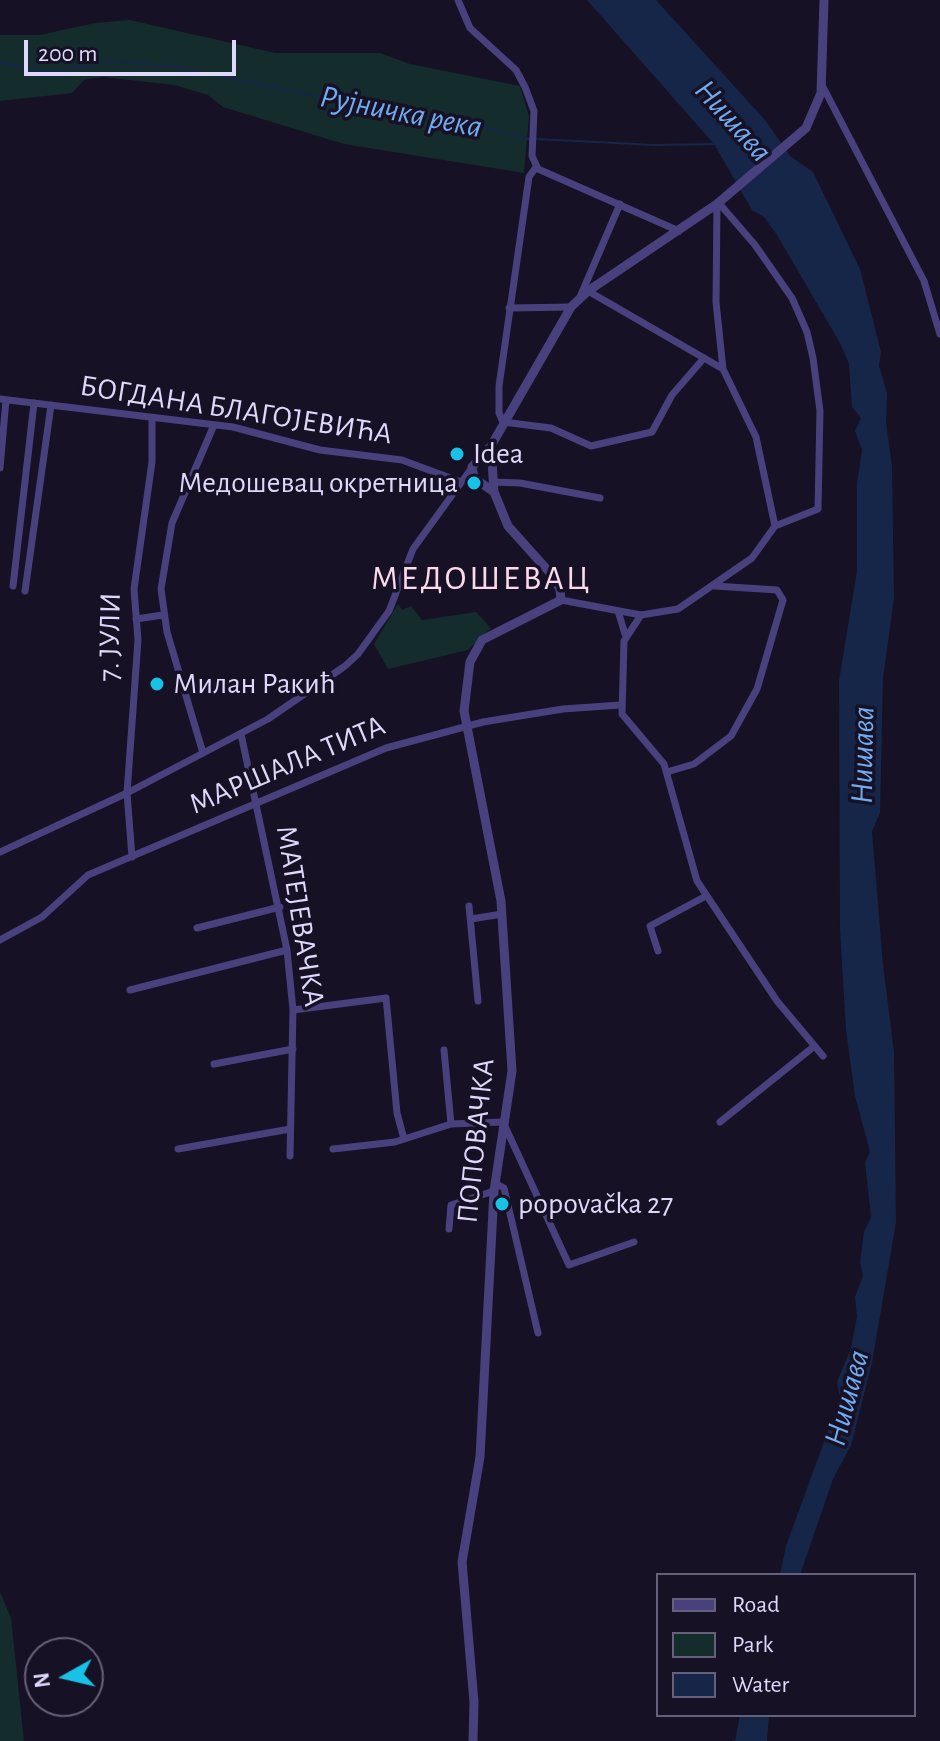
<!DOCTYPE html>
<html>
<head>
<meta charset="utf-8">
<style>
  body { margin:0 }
  #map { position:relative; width:940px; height:1741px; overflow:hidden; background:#161124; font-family:"Alegreya Sans",sans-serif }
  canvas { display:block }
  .legend { position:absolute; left:656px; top:1573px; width:260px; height:144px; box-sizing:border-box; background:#161124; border:2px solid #66617a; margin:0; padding:10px 14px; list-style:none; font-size:24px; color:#dfd8fb }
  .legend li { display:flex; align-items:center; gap:16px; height:40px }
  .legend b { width:40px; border:2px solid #66617a }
  .north { position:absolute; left:24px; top:1637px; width:80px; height:80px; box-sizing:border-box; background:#161124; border:2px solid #66617a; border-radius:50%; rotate:262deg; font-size:22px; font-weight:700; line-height:32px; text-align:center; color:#dfd8fb }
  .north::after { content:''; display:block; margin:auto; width:28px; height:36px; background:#18c2e6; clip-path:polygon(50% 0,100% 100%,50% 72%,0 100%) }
  .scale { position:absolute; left:24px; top:40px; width:212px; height:36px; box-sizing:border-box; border:4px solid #dfd8fb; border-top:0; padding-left:10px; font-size:24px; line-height:28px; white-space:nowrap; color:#dfd8fb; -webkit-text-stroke:6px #161124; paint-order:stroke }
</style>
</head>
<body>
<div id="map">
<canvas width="940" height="1741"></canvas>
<ul class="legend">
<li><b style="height:10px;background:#48417e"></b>Road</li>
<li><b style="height:22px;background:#152c2d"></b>Park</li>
<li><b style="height:22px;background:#162649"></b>Water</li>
</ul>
<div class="north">N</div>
<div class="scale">200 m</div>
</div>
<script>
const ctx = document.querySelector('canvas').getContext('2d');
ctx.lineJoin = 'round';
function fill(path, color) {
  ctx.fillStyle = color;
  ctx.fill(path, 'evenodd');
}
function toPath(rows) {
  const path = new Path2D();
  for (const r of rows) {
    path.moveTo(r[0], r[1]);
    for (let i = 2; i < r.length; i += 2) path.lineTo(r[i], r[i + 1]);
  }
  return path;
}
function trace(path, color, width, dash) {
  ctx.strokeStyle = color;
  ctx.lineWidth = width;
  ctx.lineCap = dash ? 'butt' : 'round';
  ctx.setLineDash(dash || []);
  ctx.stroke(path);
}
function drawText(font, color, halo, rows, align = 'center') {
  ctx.font = font + ' "Alegreya Sans",sans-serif';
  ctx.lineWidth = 7;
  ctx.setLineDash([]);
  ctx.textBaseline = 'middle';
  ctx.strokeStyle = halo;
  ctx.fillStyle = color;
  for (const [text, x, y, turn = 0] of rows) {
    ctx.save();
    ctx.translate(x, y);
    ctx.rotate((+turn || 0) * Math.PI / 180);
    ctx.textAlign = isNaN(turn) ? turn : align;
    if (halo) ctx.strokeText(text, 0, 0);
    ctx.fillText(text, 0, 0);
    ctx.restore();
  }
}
const green = toPath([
  [130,20,275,53,380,53,410,64,520,86,529,117,524,173,344,144,223,107,208,95,174,85,103,77,84,80,72,93,0,101,0,35,40,35,95,23],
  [398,604,402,610,411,606,422,620,476,612,491,628,468,650,388,669,374,644],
  [0,1592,11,1618,24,1741,0,1741]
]);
const water = toPath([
  [587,0,656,0,765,120,790,156,813,172,860,269,881,352,879,366,887,393,886,422,892,466,894,598,883,678,880,813,872,831,883,965,894,1052,896,1222,872,1363,851,1445,833,1479,800,1575,780,1575,786,1546,840,1398,837,1382,851,1348,857,1317,855,1297,863,1276,860,1262,864,1232,871,1217,865,1162,870,1152,855,1096,846,1030,840,929,839,681,857,571,857,484,862,450,855,431,861,418,852,407,849,364,840,343,777,235,764,217,752,210,714,144],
  [740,1715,769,1715,767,1741,735,1741]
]);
const stream = toPath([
  [0,63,53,72,109,61,171,66,384,110,459,120,529,139],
  [536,139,654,145,717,144]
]);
const minor = toPath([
  [458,0,470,28,516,70,525,87,534,111,532,156,538,169,679,231],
  [823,87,924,281,940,334],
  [536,167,529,177,499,386,499,413,503,422,551,428,591,446,652,432,672,395,704,358],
  [718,202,755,245,792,298,807,332,813,358,820,411,818,509,775,526],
  [588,291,723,369],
  [580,297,620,204],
  [509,308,571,307],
  [0,399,233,427,320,450,402,460,461,482],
  [0,468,6,400],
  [493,482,520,483,600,498],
  [13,586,34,403],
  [25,591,51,405],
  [561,600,641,615,678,609,752,558,775,526,756,437,723,369,716,302,717,204],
  [618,611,625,634],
  [641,615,624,641,622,714,664,764,697,881,777,1001,823,1056],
  [136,619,163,615],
  [241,734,287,950,293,1010,290,1156],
  [203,753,167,632,161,589,172,523,214,425],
  [667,772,694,764,731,736,757,689,783,600,777,590,715,586],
  [0,852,127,793,268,719,345,666,358,654,389,611,413,549,471,469],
  [132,857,127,793,138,640,134,589,152,462,152,420],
  [469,906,478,1001],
  [471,919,502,914],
  [197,928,280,907],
  [0,940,42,917,88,875,386,748,483,722,563,709,620,705],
  [658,951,650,926,706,896],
  [130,990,287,950],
  [293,1010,386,998,397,1113,404,1139],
  [444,1050,451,1124],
  [214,1064,293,1049],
  [720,1122,812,1048],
  [178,1149,290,1129],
  [333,1149,395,1142,451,1124,503,1122,569,1265,634,1242],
  [495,1183,504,1188,538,1333],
  [449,1229,451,1205,494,1191]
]);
const tertiary = toPath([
  [494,492,474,478,472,467,491,446,571,307,588,291,717,204,806,128,821,93,824,0],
  [473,1741,474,1702,462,1562,480,1457,494,1191,512,1071,501,901,464,711,470,662,482,640,561,600,560,589,551,574,508,526,494,492,491,446]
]);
const markers = [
  [457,454,8,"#18c2e6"],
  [474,483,8,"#18c2e6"],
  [157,684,8,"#18c2e6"],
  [502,1204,8,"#18c2e6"]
];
const streetNames = [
  ["БОГДАНА БЛАГОЈЕВИЋА",236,410,9],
  ["7. ЈУЛИ",110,637,-89],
  ["МАРШАЛА ТИТА",287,765,-23],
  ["МАТЕЈЕВАЧКА",300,916,81],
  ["ПОПОВАЧКА",476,1141,-84]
];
const poiNames = [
  ["Idea",473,454],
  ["Медошевац окретница",458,483,"right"],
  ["Милан Ракић",173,684],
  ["popovačka 27",518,1204]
];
const waterNames = [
  ["Рујничка река",401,112,11],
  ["Нишава",733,121,48],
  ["Нишава",863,755,-89],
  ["Нишава",847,1398,-75]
];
const quarterNames = [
  ["МЕДОШЕВАЦ",481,579]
];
fill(green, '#152c2d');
fill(water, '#162649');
trace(stream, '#162649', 2);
trace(minor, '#48417e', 7);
trace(tertiary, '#48417e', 9);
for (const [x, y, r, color] of markers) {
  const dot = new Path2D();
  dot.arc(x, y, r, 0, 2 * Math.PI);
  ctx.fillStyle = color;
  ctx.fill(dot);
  trace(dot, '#161124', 3);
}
drawText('30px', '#dfd8fb', '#161124', streetNames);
drawText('30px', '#dfd8fb', '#161124', poiNames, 'left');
drawText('italic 32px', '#71abf0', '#161124', waterNames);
ctx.letterSpacing = '2px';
drawText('34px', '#fbdaec', '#161124', quarterNames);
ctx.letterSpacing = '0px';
</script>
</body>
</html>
